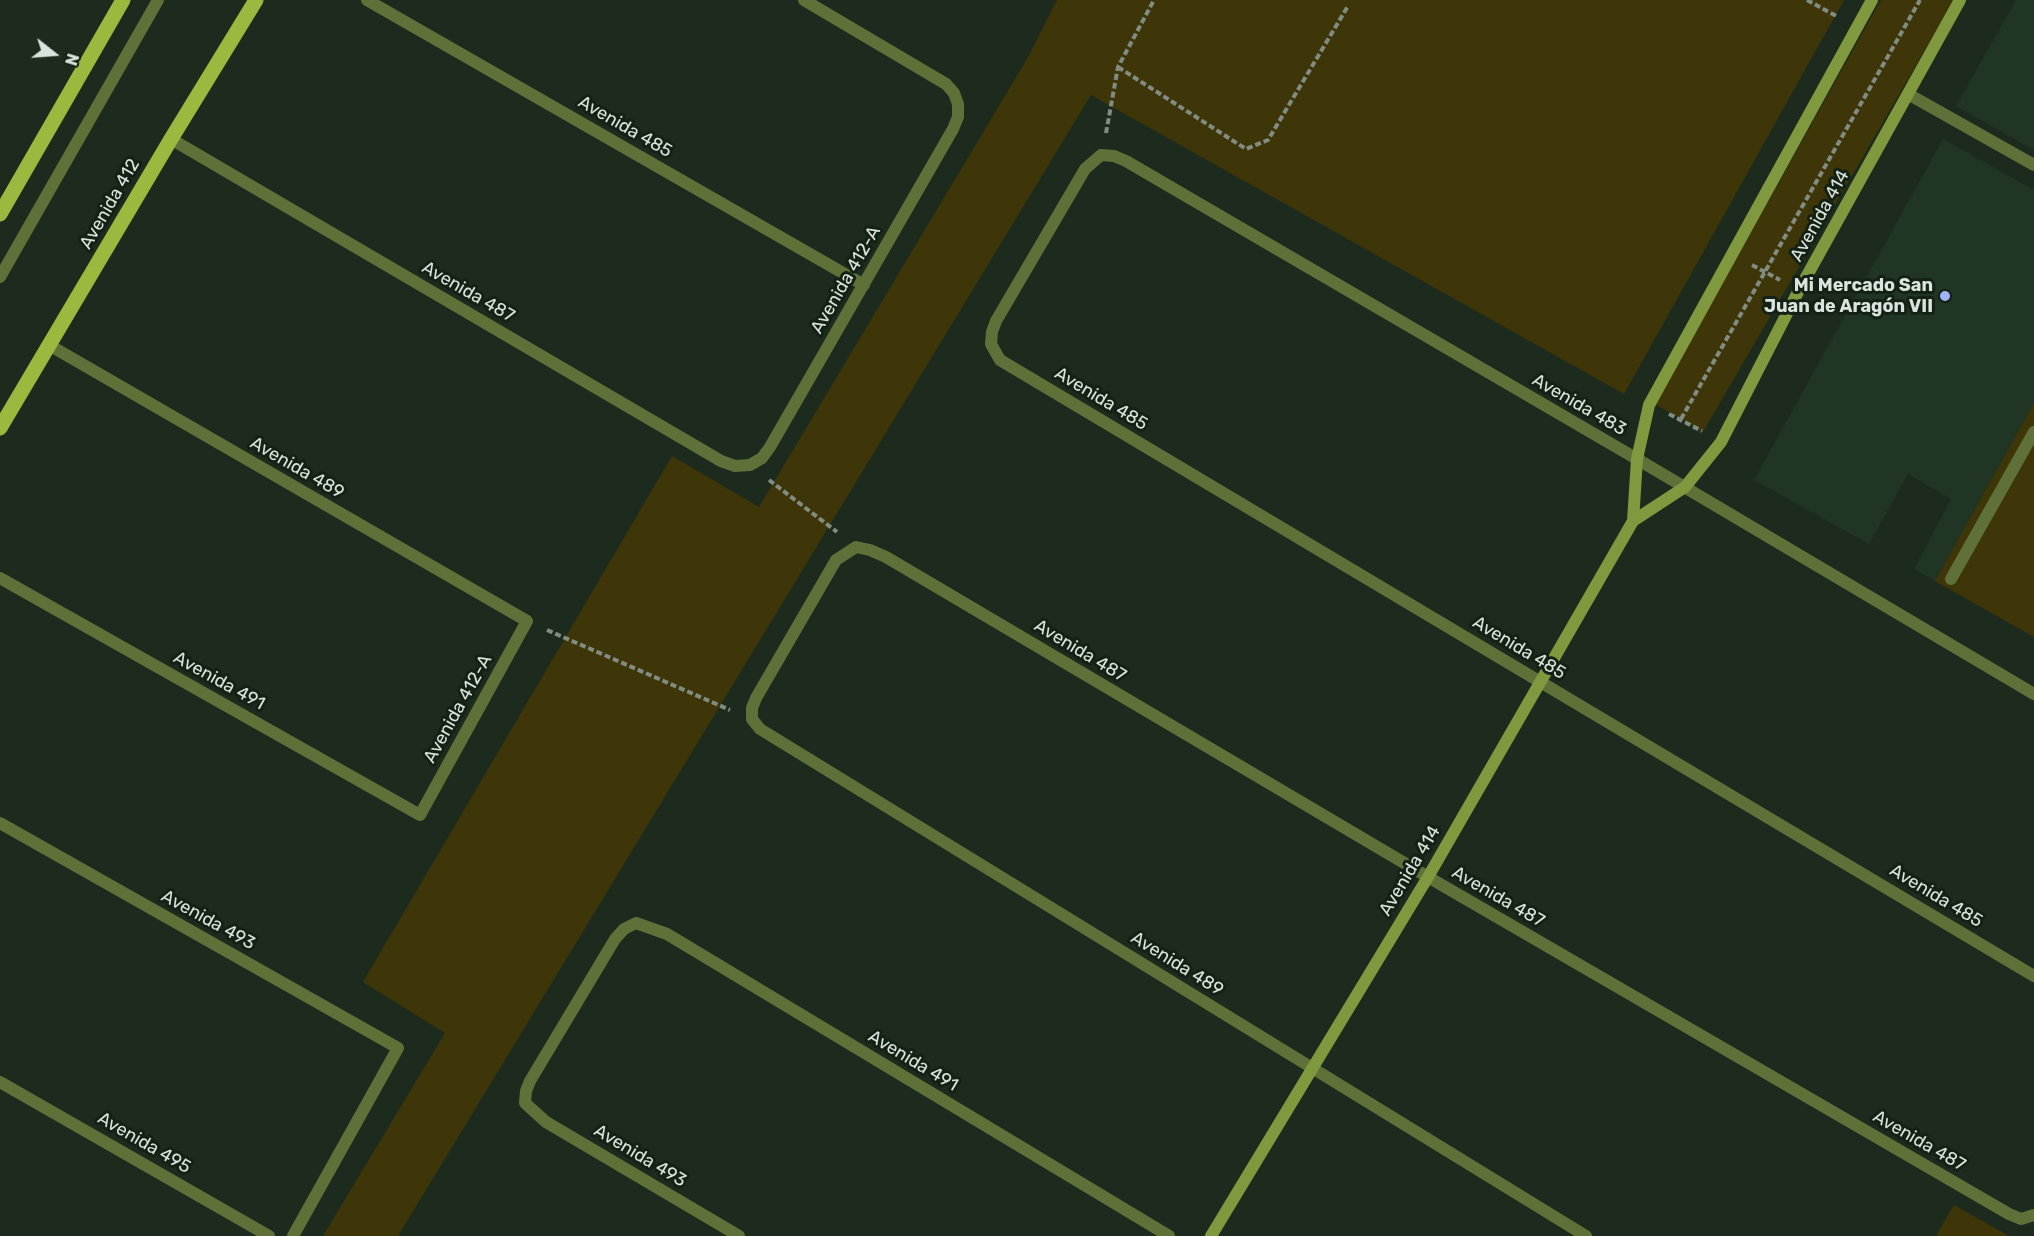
<!DOCTYPE html>
<html>
<head>
<meta charset="utf-8">
<style>
  body { margin:0 }
  #map { position:relative; width:2034px; height:1236px; overflow:hidden; background:#1d2b1e; font-family:Rubik,sans-serif }
  canvas { display:block }
  .north { position:absolute; left:24px; top:24px; width:60px; height:60px; -webkit-text-stroke:4px #142115; paint-order:stroke; rotate:107deg; font-size:16px; font-weight:700; line-height:24px; text-align:center; color:#dbe4dc }
  .north::after { content:''; display:block; margin:auto; width:21px; height:27px; background:#dbe4dc; clip-path:polygon(50% 0,100% 100%,50% 72%,0 100%) }
</style>
</head>
<body>
<div id="map">
<canvas width="2034" height="1236"></canvas>
<div class="north">N</div>
</div>
<script>
const ctx = document.querySelector('canvas').getContext('2d');
ctx.lineJoin = 'round';
function fill(path, color) {
  ctx.fillStyle = color;
  ctx.fill(path, 'evenodd');
}
function toPath(rows) {
  const path = new Path2D();
  for (const r of rows) {
    path.moveTo(r[0], r[1]);
    for (let i = 2; i < r.length; i += 2) path.lineTo(r[i], r[i + 1]);
  }
  return path;
}
function trace(path, color, width, dash) {
  ctx.strokeStyle = color;
  ctx.lineWidth = width;
  ctx.lineCap = dash ? 'butt' : 'round';
  ctx.setLineDash(dash || []);
  ctx.stroke(path);
}
function drawText(font, color, halo, rows, align = 'center') {
  ctx.font = font + ' Rubik,sans-serif';
  ctx.lineWidth = 6;
  ctx.setLineDash([]);
  ctx.textBaseline = 'middle';
  ctx.strokeStyle = halo;
  ctx.fillStyle = color;
  for (const [text, x, y, turn = 0] of rows) {
    ctx.save();
    ctx.translate(x, y);
    ctx.rotate((+turn || 0) * Math.PI / 180);
    ctx.textAlign = isNaN(turn) ? turn : align;
    if (halo) ctx.strokeText(text, 0, 0);
    ctx.fillText(text, 0, 0);
    ctx.restore();
  }
}
const built = toPath([
  [2016,0,2034,0,2034,150,1956,106],
  [1943,139,2034,190,2034,403,1935,581,1914,569,1951,499,1908,474,1869,544,1754,480]
]);
const green = toPath([
  [1057,0,1844,0,1624,394,1091,95,398,1236,323,1236,445,1033,363,982,672,456,759,507,1027,59],
  [1881,0,1954,0,1703,432,1655,404],
  [2034,403,2034,637,1935,581],
  [1954,1205,2009,1236,1936,1236]
]);
const path = toPath([
  [1807,0,1838,17],
  [1118,67,1246,149,1268,140,1348,6],
  [1106,133,1118,67,1154,0],
  [1752,265,1780,280],
  [1669,414,1702,431],
  [1681,419,1920,0],
  [769,480,837,532],
  [547,630,730,710]
]);
const lane = toPath([
  [1908,94,2034,165],
  [0,277,158,0],
  [1951,579,2034,432]
]);
const street = toPath([
  [367,0,864,285],
  [171,139,721,461,735,466,750,465,762,458,770,447,953,129,958,117,958,104,954,93,946,84,804,0],
  [0,578,420,815,527,621,49,345],
  [2034,694,1637,459,1126,161,1114,156,1101,155,1085,169,996,321,992,332,991,344,1000,360,2034,976],
  [0,823,398,1048,293,1236],
  [0,1082,269,1236],
  [739,1236,546,1122,525,1103,526,1091,530,1081,615,939,624,929,636,923,667,934,1169,1236],
  [1586,1236,760,729,752,719,752,708,756,698,836,560,856,547,870,550,886,557,1428,877,2009,1214,2021,1219,2034,1215]
]);
const secondary = toPath([
  [1633,521,1685,487,1721,442,1799,290,1960,0],
  [1211,1236,1428,877,1633,521,1637,459,1649,405,1872,0]
]);
const primary = toPath([
  [0,214,123,0],
  [0,428,171,139,256,0]
]);
const markers = [
  [1945,296,6,"#a0b3fd"]
];
const streetNames = [
  ["Avenida 485",625,127,30],
  ["Avenida 412",110,204,-60],
  ["Avenida 414",1820,216,-61],
  ["Avenida 412-A",846,280,-60],
  ["Avenida 487",468,292,30],
  ["Avenida 485",1101,399,31],
  ["Avenida 483",1579,405,30],
  ["Avenida 489",297,468,30],
  ["Avenida 485",1519,648,31],
  ["Avenida 487",1080,651,31],
  ["Avenida 491",219,681,29],
  ["Avenida 412-A",458,709,-61],
  ["Avenida 414",1410,871,-59],
  ["Avenida 485",1936,896,31],
  ["Avenida 487",1498,897,30],
  ["Avenida 493",208,920,29],
  ["Avenida 489",1177,964,32],
  ["Avenida 491",913,1061,31],
  ["Avenida 487",1919,1141,30],
  ["Avenida 495",144,1143,30],
  ["Avenida 493",640,1156,31]
];
const poiNames = [
  ["Mi Mercado San",1933,286],
  ["Juan de Aragón VII",1933,307]
];
fill(built, '#213524');
fill(green, '#3e3608');
trace(path, '#818c82', 4, [6, 3]);
trace(lane, '#607039', 12);
trace(street, '#607039', 12);
trace(secondary, '#81993e', 12);
trace(primary, '#9ab93e', 15);
for (const [x, y, r, color] of markers) {
  const dot = new Path2D();
  dot.arc(x, y, r, 0, 2 * Math.PI);
  ctx.fillStyle = color;
  ctx.fill(dot);
  trace(dot, '#142115', 2);
}
drawText('18px', '#dbe4dc', '#142115', streetNames);
drawText('bold 18px', '#dbe4dc', '#142115', poiNames, 'right');
</script>
</body>
</html>
